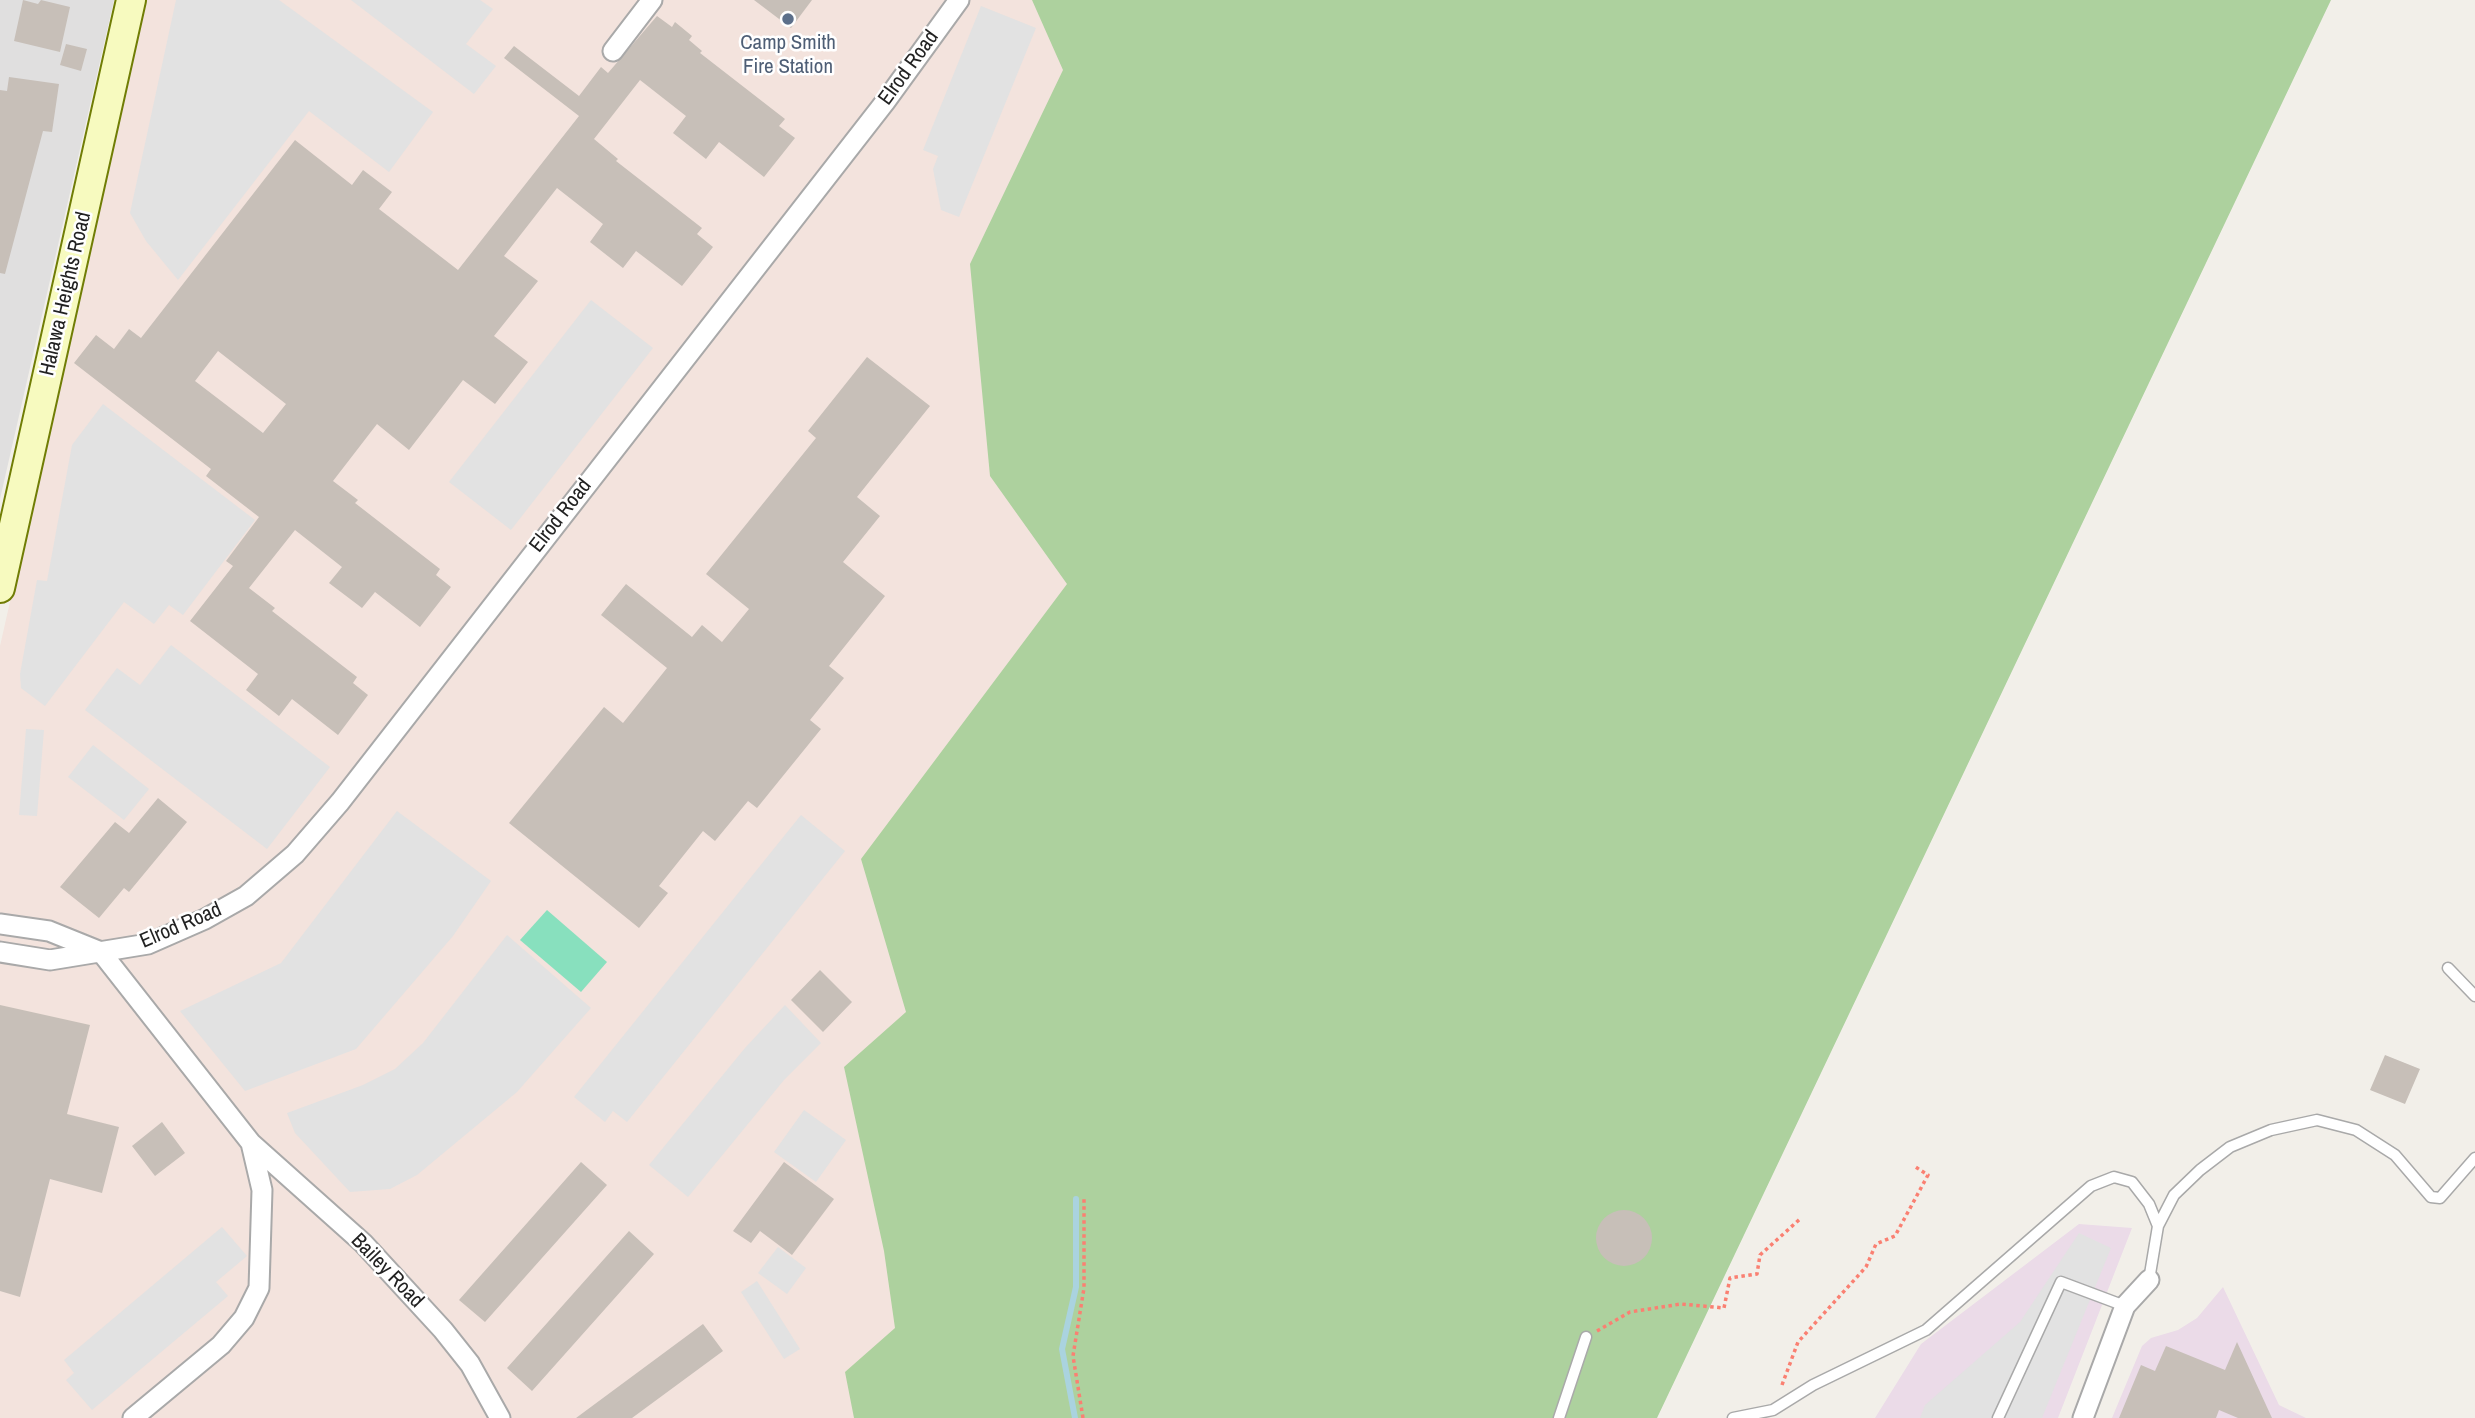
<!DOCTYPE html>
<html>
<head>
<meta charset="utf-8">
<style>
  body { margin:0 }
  canvas { display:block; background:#f2efe9 }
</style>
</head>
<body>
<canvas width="2475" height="1418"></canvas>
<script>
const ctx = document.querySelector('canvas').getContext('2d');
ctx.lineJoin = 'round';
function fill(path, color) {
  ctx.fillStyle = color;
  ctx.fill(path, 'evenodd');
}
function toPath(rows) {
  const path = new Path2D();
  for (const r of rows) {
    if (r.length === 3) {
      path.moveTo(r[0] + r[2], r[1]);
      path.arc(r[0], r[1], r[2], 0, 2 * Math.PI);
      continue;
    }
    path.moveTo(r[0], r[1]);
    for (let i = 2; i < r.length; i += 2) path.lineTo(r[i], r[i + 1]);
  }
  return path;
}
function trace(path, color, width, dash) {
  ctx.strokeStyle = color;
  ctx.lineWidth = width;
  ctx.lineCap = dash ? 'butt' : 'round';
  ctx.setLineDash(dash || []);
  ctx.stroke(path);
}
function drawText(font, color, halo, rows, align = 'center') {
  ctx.font = font + ' "Archivo Narrow",sans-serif';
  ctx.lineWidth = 5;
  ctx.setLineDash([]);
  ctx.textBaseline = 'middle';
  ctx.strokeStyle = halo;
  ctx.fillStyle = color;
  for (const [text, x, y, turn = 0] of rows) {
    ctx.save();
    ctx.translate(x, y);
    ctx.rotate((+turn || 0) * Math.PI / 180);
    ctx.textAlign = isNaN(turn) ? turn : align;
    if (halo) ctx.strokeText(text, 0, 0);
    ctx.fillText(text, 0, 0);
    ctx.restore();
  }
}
const residential = toPath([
  [0,0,114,0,0,499]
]);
const industrial = toPath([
  [2079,1224,2132,1228,2058,1418,1875,1418,1921,1344],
  [2223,1287,2279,1405,2306,1418,2112,1418,2142,1346,2151,1338,2178,1330,2197,1318]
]);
const military = toPath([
  [146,0,1889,0,1303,1418,0,1418,0,646]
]);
const forest = toPath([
  [1032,0,2331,0,1657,1418,854,1418,845,1372,895,1328,884,1251,844,1067,906,1012,861,859,1067,584,990,476,970,264,1063,70]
]);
const pitch = toPath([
  [547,910,607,962,581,992,520,940]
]);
const parking = toPath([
  [176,0,279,0,433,112,389,172,309,111,178,280,146,241,130,213],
  [351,0,480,0,493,9,466,44,496,66,474,94],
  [981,6,1036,28,959,217,941,210,933,169,938,156,923,150],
  [591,300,653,348,511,530,449,482],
  [103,404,255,520,183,615,169,605,154,624,124,602,45,706,21,688,20,674,37,580,47,581,72,445],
  [171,645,330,767,267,849,85,710,117,668,140,685],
  [26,729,44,730,37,816,19,815],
  [93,745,149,789,124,820,68,777],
  [397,811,491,881,453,936,356,1049,245,1091,180,1011,281,963],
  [801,815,845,851,627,1122,613,1111,605,1122,574,1097],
  [507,935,591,1008,517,1092,417,1175,390,1189,350,1192,295,1133,287,1113,363,1085,395,1069,423,1043],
  [785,1005,821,1043,784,1080,688,1197,649,1165,745,1048],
  [804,1110,846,1140,816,1182,774,1152],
  [222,1227,247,1256,216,1282,228,1296,92,1410,66,1380,74,1373,64,1360],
  [2079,1233,2111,1248,2042,1418,1920,1418,1925,1405,2020,1322],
  [778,1247,806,1268,787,1294,758,1273],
  [757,1281,800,1349,784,1359,741,1292]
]);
const stream = toPath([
  [1075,1418,1062,1349,1076,1287,1076,1199]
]);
const building = toPath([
  [23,0,38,4,41,0,70,7,60,52,14,41],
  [754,0,812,0,791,28],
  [657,16,672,27,675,22,692,36,689,40,702,51,700,53,785,119,779,126,795,138,764,177,719,142,706,159,673,133,686,116,640,80,594,139,618,159,616,161,702,228,697,234,713,247,682,286,636,251,623,268,590,242,603,224,557,188,504,256,538,281,494,336,528,362,495,404,463,380,409,450,377,424,333,481,358,500,355,503,440,569,436,575,451,587,420,627,375,592,362,608,329,583,342,567,295,530,249,588,275,608,272,611,357,677,353,683,368,695,338,735,292,699,279,716,246,690,258,674,190,621,233,566,226,561,259,517,206,476,211,469,74,363,96,335,114,349,129,329,141,338,295,140,352,185,363,170,392,192,379,209,458,270,579,116,504,58,514,46,579,96,601,67,608,73],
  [218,351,286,404,263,433,195,381],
  [66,44,87,49,81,71,60,65],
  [9,77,59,84,52,132,43,131,5,274,0,273,0,90,7,91],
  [867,357,930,406,857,497,880,516,843,562,885,596,829,666,844,678,810,720,821,729,757,808,748,801,715,841,703,831,659,886,668,893,639,928,509,823,604,707,623,723,667,668,601,615,626,584,692,637,702,625,722,642,749,609,706,574,816,438,808,431],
  [158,798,187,822,129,892,124,888,99,918,60,887,115,822,129,833],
  [820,970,852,1002,823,1032,791,1000],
  [0,1005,90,1025,67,1114,119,1127,102,1193,50,1179,20,1297,0,1291],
  [2385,1055,2420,1069,2405,1104,2370,1090],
  [162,1122,185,1153,155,1176,132,1146],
  [581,1162,607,1185,485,1322,459,1300],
  [784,1162,834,1199,792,1255,760,1231,751,1243,733,1231],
  [1624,1238,28],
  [629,1231,654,1254,532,1391,507,1368],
  [703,1324,723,1351,632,1418,576,1418],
  [2237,1342,2272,1418,2238,1418,2219,1410,2216,1418,2119,1418,2141,1365,2155,1371,2166,1346,2225,1370]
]);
const path = toPath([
  [1597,1331,1630,1312,1681,1304,1724,1308,1730,1278,1757,1274,1760,1255,1800,1219],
  [1782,1385,1798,1342,1866,1267,1876,1244,1895,1236,1928,1175,1914,1166],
  [1083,1418,1073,1356,1084,1288,1084,1197]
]);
const lane = toPath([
  [2448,968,2475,996],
  [2158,1226,2174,1195,2200,1170,2230,1147,2271,1130,2317,1120,2356,1130,2395,1155,2431,1197,2440,1198,2475,1158],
  [1559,1418,1586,1337],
  [1733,1418,1773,1410,1813,1385,1926,1330,2091,1186,2114,1177,2132,1182,2149,1204,2158,1226,2149,1280],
  [1998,1418,2061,1282,2125,1306]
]);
const street = toPath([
  [613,51,652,0],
  [0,924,49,931,101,952,251,1143,363,1243,443,1330,470,1364,500,1418],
  [0,952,50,960,148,944,205,919,246,896,295,854,340,802,885,102,959,0],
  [133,1418,221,1345,244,1318,259,1288,262,1190,251,1143],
  [2083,1418,2125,1306,2149,1280]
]);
const secondary = toPath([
  [0,588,131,0]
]);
const markers = [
  [788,19,7,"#5c6f8a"]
];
const serviceNames = [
  ["Camp Smith",788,43],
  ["Fire Station",788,67]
];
const streetNames = [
  ["Elrod Road",909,68,-54],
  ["Halawa Heights Road",66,294,-77],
  ["Elrod Road",561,516,-52],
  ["Elrod Road",181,926,-23],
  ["Bailey Road",387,1271,46]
];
fill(residential, '#e0dfdf');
fill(industrial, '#ebdbe8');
fill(military, '#f3e3dd');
fill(forest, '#add19e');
fill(pitch, '#88e0be');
fill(parking, '#e2e2e2');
trace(stream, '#aad3df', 6);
fill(building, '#c7bfb8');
trace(lane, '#a9a9a9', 13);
trace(street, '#a9a9a9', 23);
trace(secondary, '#707d05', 32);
trace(path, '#fa8072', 3.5, [3.5, 3.5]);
trace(lane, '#fff', 10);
trace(street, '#fff', 19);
trace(secondary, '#f7fabf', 28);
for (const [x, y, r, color] of markers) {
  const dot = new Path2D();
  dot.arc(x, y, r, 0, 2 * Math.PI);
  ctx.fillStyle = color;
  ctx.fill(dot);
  trace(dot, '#fff', 2.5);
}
drawText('21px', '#4e5e75', '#fff', serviceNames);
drawText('21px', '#222', '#fff', streetNames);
</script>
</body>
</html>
